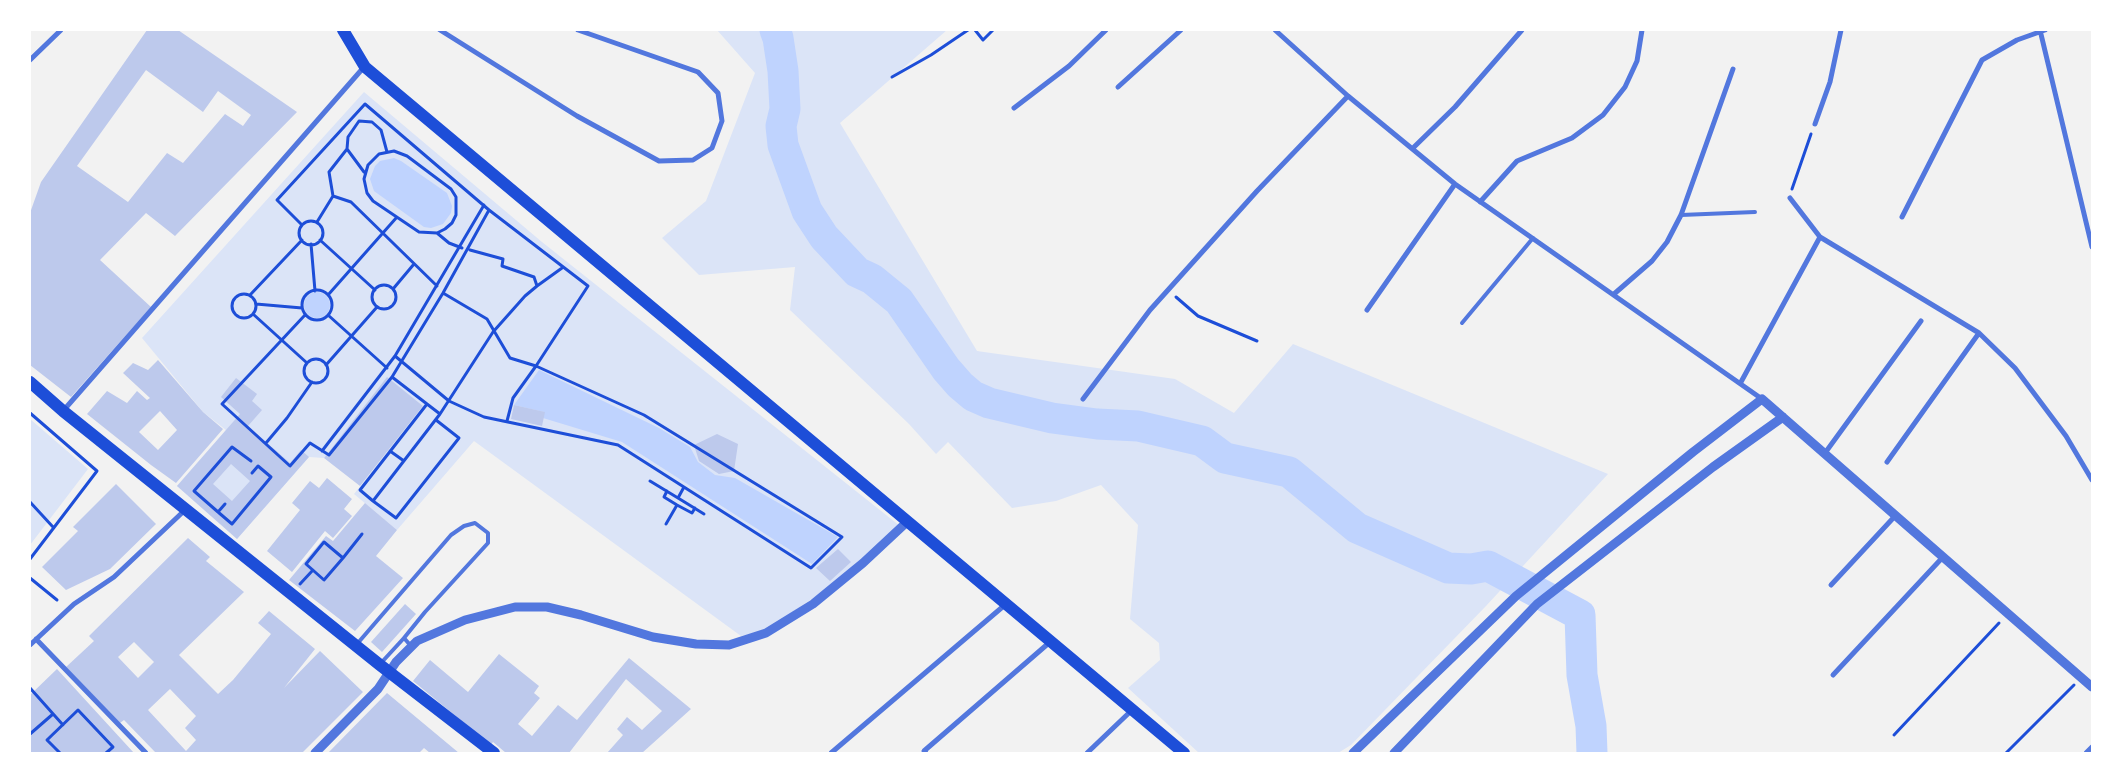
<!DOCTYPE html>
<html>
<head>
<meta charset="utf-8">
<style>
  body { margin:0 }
  #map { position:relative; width:2122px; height:783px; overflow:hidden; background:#f2f2f2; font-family:"DejaVu Sans",sans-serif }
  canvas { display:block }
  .frame { position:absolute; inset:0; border:31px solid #fff; pointer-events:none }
</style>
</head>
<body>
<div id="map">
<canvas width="2122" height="783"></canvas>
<div class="frame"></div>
</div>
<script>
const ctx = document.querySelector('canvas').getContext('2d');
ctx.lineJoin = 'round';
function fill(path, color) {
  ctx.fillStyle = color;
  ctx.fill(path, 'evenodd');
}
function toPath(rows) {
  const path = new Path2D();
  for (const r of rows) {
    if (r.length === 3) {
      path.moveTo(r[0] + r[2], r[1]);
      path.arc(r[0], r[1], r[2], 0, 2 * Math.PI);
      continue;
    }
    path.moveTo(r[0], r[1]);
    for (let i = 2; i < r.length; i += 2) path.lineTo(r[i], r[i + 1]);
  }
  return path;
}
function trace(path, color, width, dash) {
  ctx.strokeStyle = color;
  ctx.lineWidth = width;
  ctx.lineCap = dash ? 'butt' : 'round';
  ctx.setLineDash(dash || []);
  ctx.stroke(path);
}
const green = toPath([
  [717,30,947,30,840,123,977,351,1175,379,1234,413,1293,344,1608,474,1486,606,1351,745,1338,753,1199,753,1128,688,1160,660,1159,643,1130,619,1138,525,1101,485,1056,501,1012,508,948,442,936,454,909,424,790,310,795,267,699,275,662,238,706,201,755,73],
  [364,92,542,242,900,526,825,590,763,632,741,636,474,441,397,530,354,494,423,406,387,378,324,458,309,457,237,539,177,486,226,430,203,412,142,338],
  [30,419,88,469,30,545]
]);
const water = toPath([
  [394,158,401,161,447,193,452,206,451,213,443,224,431,228,424,227,374,191,370,179,375,166,380,161],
  [317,305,13],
  [539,370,659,428,690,447,698,462,715,475,735,478,838,537,812,564,622,442,543,418,544,412,514,405]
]);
const river = toPath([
  [775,30,778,38,783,71,785,109,781,126,783,145,807,211,824,237,857,272,872,279,899,301,946,369,960,385,973,396,989,403,1052,418,1097,424,1138,426,1155,430,1202,441,1225,458,1289,472,1357,528,1448,568,1471,569,1488,566,1580,615,1582,675,1591,726,1592,753]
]);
const building = toPath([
  [147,30,178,30,297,112,175,236,146,213,100,260,151,307,71,397,30,365,30,213,41,182],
  [146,70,203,112,218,91,251,115,243,126,225,114,183,163,167,153,128,202,77,166],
  [158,360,203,412,223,429,176,483,151,465,87,414,107,391,127,403,137,391,147,400,150,398,123,373,133,363,148,370],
  [160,411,177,430,158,450,139,432],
  [387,377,423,406,360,486,324,458],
  [236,378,257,394,252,401,262,410,248,426,290,463,301,450,309,457,237,539,177,486,240,414,221,397],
  [231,464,250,481,232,501,213,484],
  [514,405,545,412,542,426,511,419],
  [717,434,738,444,734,471,719,474,699,461,694,445],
  [327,478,352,499,344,509,352,516,333,538,325,531,292,572,267,551,300,510,292,503,310,481,319,488],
  [116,484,156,524,110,569,66,590,42,567,78,531,73,527],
  [365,503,397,530,376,556,403,578,355,631,289,580,326,536,333,541],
  [188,538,210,557,206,561,244,592,179,655,218,694,233,680,271,634,258,623,269,611,315,649,284,688,320,651,363,692,302,753,156,753,124,720,120,723,66,667,94,641,89,636],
  [134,642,154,662,138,678,118,657],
  [170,689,196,716,185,728,196,740,186,751,148,710],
  [838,549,851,562,830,581,816,568],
  [405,604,416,614,382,652,371,642],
  [499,654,539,686,534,693,540,698,518,724,532,736,558,705,577,720,629,658,691,709,642,753,607,753,623,735,617,729,627,717,642,730,662,711,626,679,569,753,506,753,493,742,491,745,413,681,430,660,468,692],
  [57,669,134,753,30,753,30,695],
  [387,693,459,753,430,753,424,748,419,753,328,753]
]);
const path = toPath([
  [975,30,983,40,993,30],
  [892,77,931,55,968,30],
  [347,149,348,137,359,121,372,122,381,130,387,152],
  [394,151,407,156,451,189,456,197,456,215,452,223,445,229,437,233,419,232,373,201,367,193,364,179,368,165,379,154,394,151],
  [1792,189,1811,134],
  [333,196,329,172,347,149,364,172],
  [311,233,12],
  [317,222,333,196,351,202,437,286],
  [302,225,277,200,365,104,489,210],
  [437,233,449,243,462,248],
  [320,240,375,290],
  [311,244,315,291],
  [384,297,12],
  [537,286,562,268],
  [393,289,414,264],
  [317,305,15],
  [244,306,12],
  [250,295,302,240],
  [328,295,397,217],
  [1176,297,1198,316,1257,341],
  [256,304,302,308],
  [253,314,307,363],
  [305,315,222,404,290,466,310,443,329,455,392,377,427,404],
  [328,315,387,368],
  [395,356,449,401,484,417,618,445,811,568,842,537,644,415,536,366,513,398,507,421],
  [316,371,12],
  [326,365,377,307],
  [392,377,443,293,489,210,588,286,536,366,510,358,487,319,443,293],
  [30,413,97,471,30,559],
  [440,414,427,404,360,490,373,501,440,414,493,332,525,296,537,286,534,277,502,266,503,259,470,250],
  [266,443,287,418,312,382],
  [322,451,395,356,484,205],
  [390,451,404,461],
  [650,481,678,498],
  [684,487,678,498,704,514],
  [667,491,664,497,677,505,692,513,695,508],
  [373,501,396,518,459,438,436,420],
  [30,502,53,527],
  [225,504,218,512,232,524,271,477,258,466,252,473],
  [218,512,194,491,232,447,251,461],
  [666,524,677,505],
  [343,558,324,542,306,564,324,580,343,558,362,534],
  [30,578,57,600],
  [300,584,313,570],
  [30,688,63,725],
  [30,734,53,714],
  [1894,735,1999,623],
  [60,753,47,740,78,710,113,747,106,753],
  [2006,753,2074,685]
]);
const service = toPath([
  [1681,215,1755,212],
  [1462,323,1533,238],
  [357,644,451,535,464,526,475,523,488,533,488,543,425,612,404,638,411,646],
  [381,663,404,638]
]);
const minor = toPath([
  [440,30,577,116,659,161,693,160,712,148,722,121,718,93,698,72,578,30],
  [1275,30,1348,96,1455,184,1762,399],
  [2040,30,2092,247],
  [30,60,61,30],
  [1118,87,1181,30],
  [1014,108,1069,66,1106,30],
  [1815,124,1830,82,1841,30],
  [1413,148,1455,107,1522,30],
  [1790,198,1820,237,1979,333,2015,368,2066,436,2092,480],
  [1480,202,1517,161,1572,138,1603,115,1625,87,1637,61,1642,30],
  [1902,217,1982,60,2017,40,2045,30],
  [1614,294,1652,261,1667,242,1681,215,1733,69],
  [1367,310,1455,184],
  [1741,382,1820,237],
  [1083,399,1150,310,1257,191,1348,96],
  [63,411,364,67],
  [1825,453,1921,321],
  [1887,462,1979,333],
  [1831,585,1896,515],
  [36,639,146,753],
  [30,645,74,604,114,577,185,510],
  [1833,675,1943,557],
  [831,753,1006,604],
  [926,753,924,751,1050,642],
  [1087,753,1132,710],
  [2086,753,2092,747]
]);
const tertiary = toPath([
  [315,753,378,689,396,662,417,641,465,620,515,607,547,607,581,615,653,637,696,644,729,645,766,633,813,604,863,563,908,521],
  [1353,753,1516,596,1693,452,1762,399,2092,687],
  [1394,753,1537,604,1713,467,1783,417]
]);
const primary = toPath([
  [343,30,365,67,1184,753],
  [30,382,63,411,380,665,494,753]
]);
fill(green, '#dbe4f7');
fill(water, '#bfd3fe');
trace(river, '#bfd3fe', 31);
fill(building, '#bdc9ec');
trace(path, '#1d4ed8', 3);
trace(service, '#5277de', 4);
trace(minor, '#5277de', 5);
trace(tertiary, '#5277de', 9);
trace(primary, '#1d4ed8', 12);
</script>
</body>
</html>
